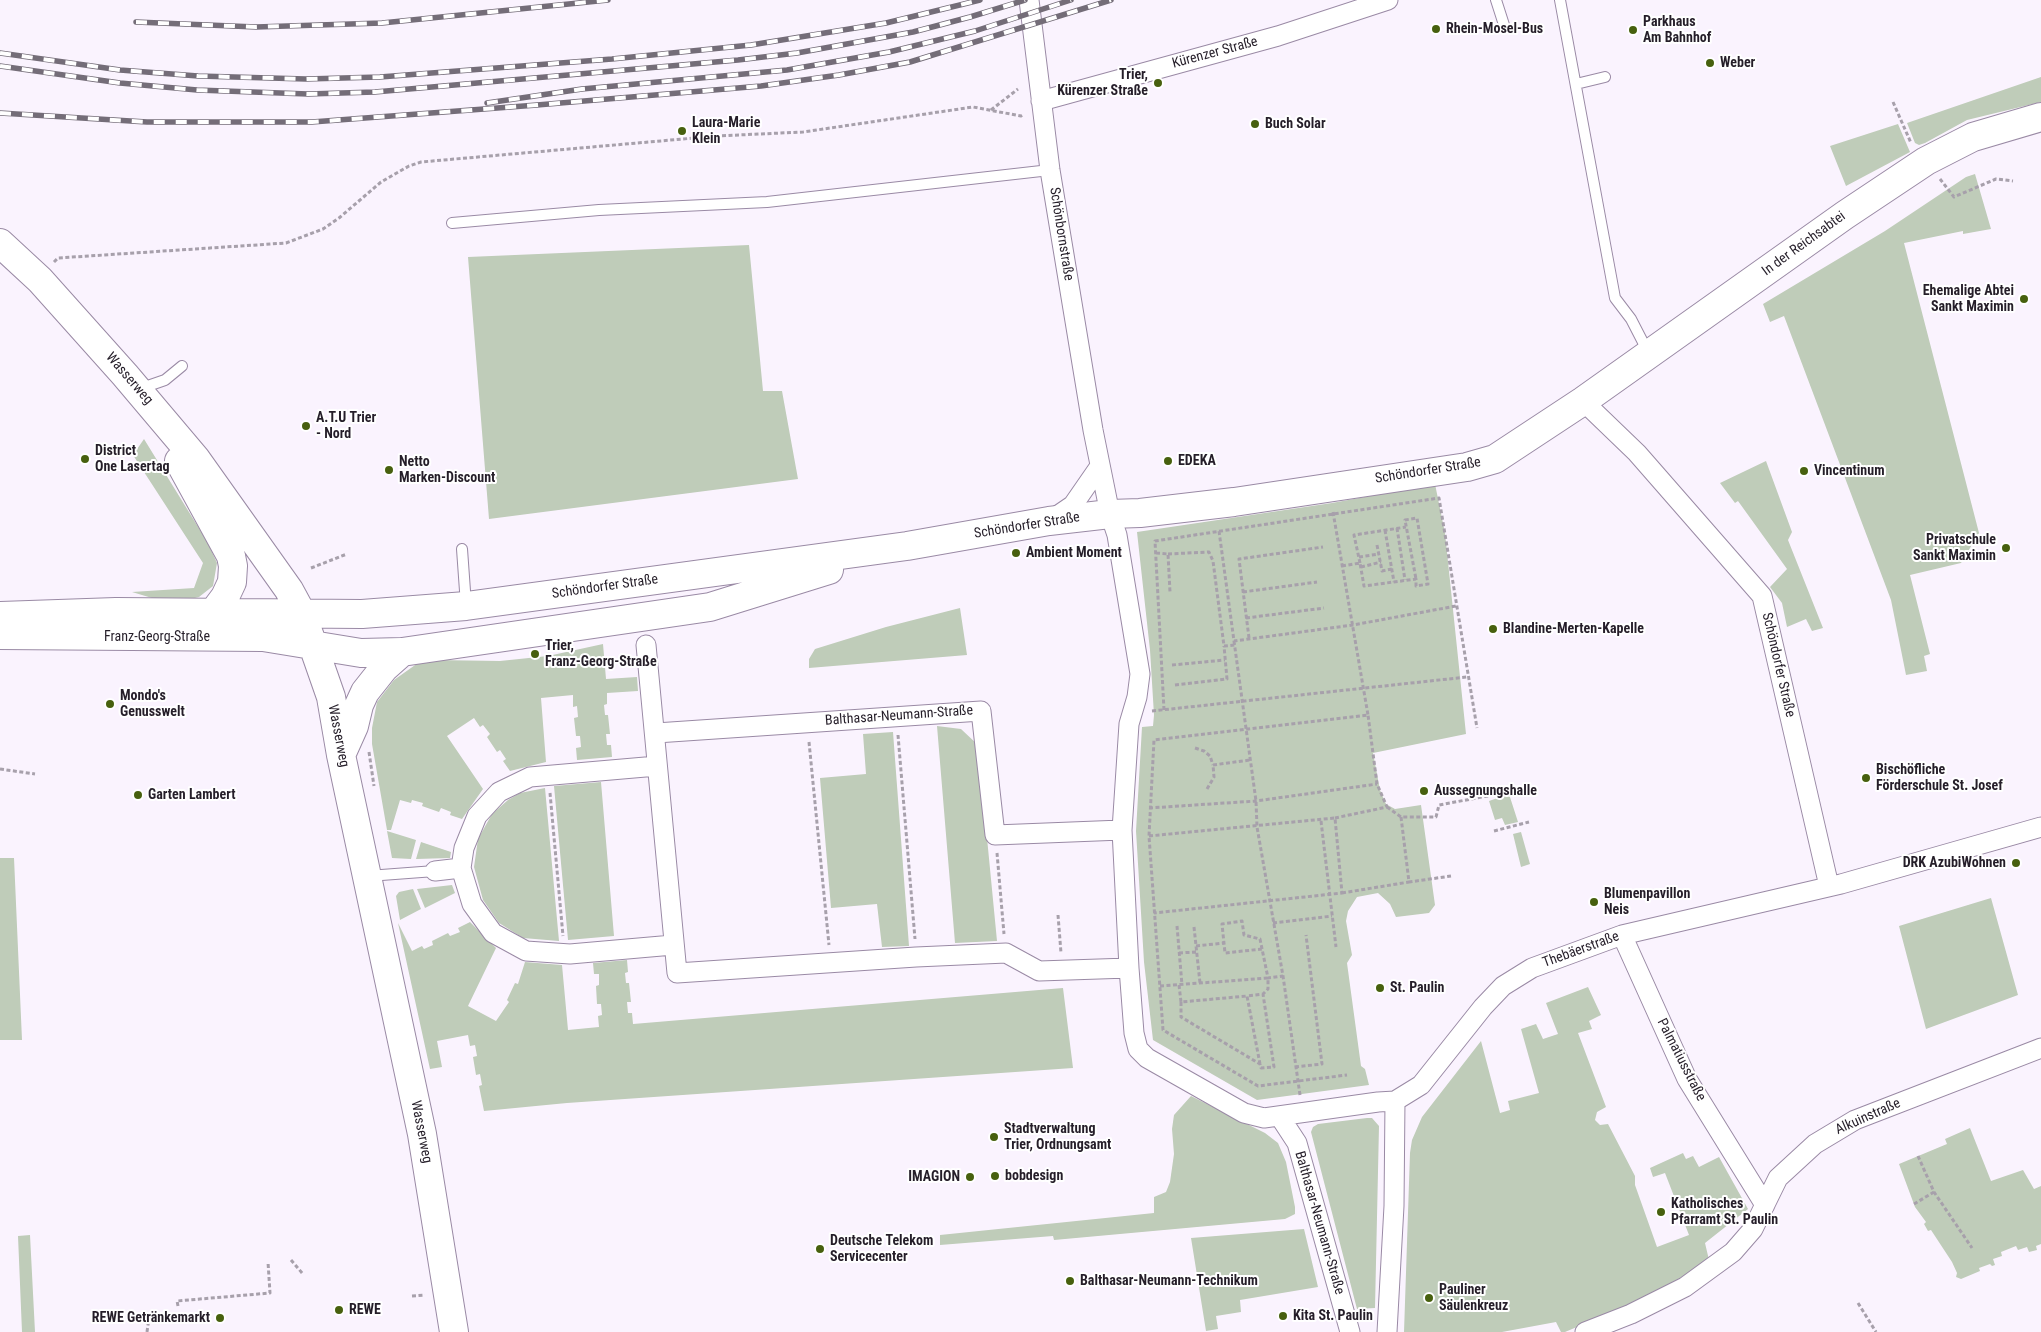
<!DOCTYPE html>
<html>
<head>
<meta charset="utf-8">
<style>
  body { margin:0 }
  canvas { display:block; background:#faf3fe }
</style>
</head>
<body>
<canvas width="2041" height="1332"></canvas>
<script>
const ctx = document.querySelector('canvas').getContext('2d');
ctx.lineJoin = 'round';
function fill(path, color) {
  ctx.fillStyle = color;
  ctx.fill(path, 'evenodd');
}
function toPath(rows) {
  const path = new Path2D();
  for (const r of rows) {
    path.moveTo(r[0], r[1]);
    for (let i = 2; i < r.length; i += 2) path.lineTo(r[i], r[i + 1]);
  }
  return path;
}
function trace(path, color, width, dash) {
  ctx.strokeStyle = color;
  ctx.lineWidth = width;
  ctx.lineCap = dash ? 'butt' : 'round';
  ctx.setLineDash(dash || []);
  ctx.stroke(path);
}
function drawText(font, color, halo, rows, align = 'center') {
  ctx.font = font + ' "Roboto Condensed",sans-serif';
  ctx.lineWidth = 4;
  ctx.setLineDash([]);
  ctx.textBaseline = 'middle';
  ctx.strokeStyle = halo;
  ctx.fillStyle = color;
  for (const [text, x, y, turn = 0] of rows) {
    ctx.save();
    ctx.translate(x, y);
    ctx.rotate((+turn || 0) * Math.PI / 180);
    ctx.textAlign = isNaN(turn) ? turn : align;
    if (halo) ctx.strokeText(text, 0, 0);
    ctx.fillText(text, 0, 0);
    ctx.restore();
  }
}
const green = toPath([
  [2041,77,2041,102,1967,120,1925,143,1919,145,1915,143,1907,123],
  [1898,124,1910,152,1846,186,1830,146],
  [1975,174,1991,229,1963,234,1963,231,1904,243,1979,533,1961,563,1910,575,1930,654,1924,656,1927,671,1906,675,1891,600,1784,316,1770,322,1763,304,1885,231,1966,177],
  [749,245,763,391,782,391,798,479,489,519,468,257],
  [144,439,208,543,217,563,213,586,199,597,187,600,152,598,132,592,194,588,203,563,133,455],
  [1766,461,1792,532,1788,540,1823,628,1812,631,1806,619,1787,627,1782,603,1770,587,1787,569,1738,501,1735,503,1720,483],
  [1435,484,1445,533,1466,734,1373,753,1380,790,1386,804,1395,809,1421,805,1435,905,1429,913,1396,917,1390,904,1378,893,1357,897,1348,911,1346,921,1352,955,1347,963,1361,1066,1365,1069,1369,1085,1257,1100,1153,1040,1144,962,1136,831,1142,727,1153,726,1154,715,1150,650,1137,532,1332,503],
  [960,608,967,655,809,668,809,659,815,649,886,627],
  [603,644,606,679,637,677,638,691,607,693,607,704,604,705,605,715,608,715,610,734,606,734,607,745,611,745,612,757,577,760,576,748,581,747,580,736,576,736,574,718,578,717,577,706,573,707,573,695,541,698,546,762,510,771,503,761,506,759,500,750,497,752,487,737,490,734,483,725,480,727,474,718,447,736,483,789,462,819,450,815,451,812,441,808,439,812,422,806,423,803,412,800,411,803,400,800,391,830,387,830,372,744,372,728,377,702,394,680,418,663,434,660,500,661,548,656],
  [937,726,961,729,978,745,997,941,955,943],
  [893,732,909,946,882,947,877,904,831,908,820,778,866,774,863,734],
  [601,782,614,936,568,940,554,786],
  [545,788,559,941,523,938,499,923,483,900,474,867,478,839,492,814,508,800,520,793],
  [1509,794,1518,822,1505,825,1502,818,1495,820,1489,801],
  [387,831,416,840,411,859,392,858],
  [1521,832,1530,864,1521,867,1513,834],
  [421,842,451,852,450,858,416,859],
  [0,858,14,858,22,1040,0,1040],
  [452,885,455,893,425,908,417,889],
  [413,889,421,909,400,920,396,896,399,892],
  [1991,898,2018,995,1926,1029,1899,926],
  [470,922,496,948,468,1006,496,1021,509,1002,507,1000,515,983,518,984,525,962,562,965,568,1030,599,1027,598,1016,602,1015,601,1004,597,1004,596,986,599,985,599,974,594,974,593,963,627,960,628,972,625,973,626,983,629,983,631,1002,627,1002,628,1013,632,1013,633,1024,1063,988,1073,1068,567,1103,484,1111,479,1086,482,1085,480,1074,476,1075,473,1057,477,1056,475,1045,470,1046,468,1035,437,1041,442,1067,430,1069,398,923,412,951,422,946,424,949,433,945,432,941,448,933,450,936,460,932,458,928],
  [1588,987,1601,1015,1589,1021,1592,1029,1578,1033,1606,1107,1597,1112,1595,1120,1600,1125,1608,1124,1635,1176,1635,1185,1657,1247,1689,1235,1665,1173,1653,1177,1650,1168,1683,1153,1686,1159,1693,1156,1699,1167,1719,1157,1748,1209,1705,1243,1709,1260,1672,1283,1636,1302,1565,1332,1561,1332,1556,1322,1502,1332,1404,1332,1410,1153,1412,1140,1422,1117,1481,1041,1500,1113,1510,1110,1508,1101,1539,1093,1521,1029,1536,1024,1543,1039,1558,1034,1546,1003],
  [1191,1096,1265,1133,1278,1143,1286,1162,1295,1207,1295,1214,1285,1219,1054,1240,1053,1236,940,1245,940,1235,1154,1213,1154,1197,1166,1192,1170,1182,1174,1154,1172,1129,1174,1115],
  [1367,1118,1372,1118,1379,1126,1375,1308,1357,1309,1311,1132,1313,1127,1318,1124],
  [1970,1128,1991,1181,2023,1170,2034,1189,2041,1186,2041,1244,2036,1246,2037,1250,2029,1252,2027,1247,2018,1250,2016,1246,2001,1252,2002,1256,1993,1259,1995,1265,1992,1266,1990,1264,1979,1268,1980,1271,1961,1279,1956,1277,1957,1273,1952,1262,1931,1230,1928,1231,1924,1224,1926,1222,1915,1207,1899,1164,1947,1144,1945,1139],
  [1304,1229,1318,1287,1240,1300,1241,1312,1216,1316,1218,1329,1206,1331,1191,1238],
  [30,1235,35,1332,22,1332,18,1236]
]);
const path = toPath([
  [1893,102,1911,143],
  [991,110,1018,89],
  [1940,179,1954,197,1996,179,2013,181],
  [54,262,58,258,286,243,323,229,339,218,381,182,409,166,421,162,717,136,803,132,973,107,1021,116,1024,114],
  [1333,512,1368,715],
  [1397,528,1405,580],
  [1385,530,1394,582],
  [1219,531,1234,641,1353,625,1456,606],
  [1377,545,1382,571,1392,569],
  [1156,553,1168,554,1170,592],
  [1168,554,1209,552,1213,561,1224,646,1235,645],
  [1359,557,1379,554],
  [1360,563,1354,535,1406,527],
  [1342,566,1360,563,1364,586,1416,579,1416,586,1428,584,1417,518,1405,520,1416,579],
  [1361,567,1381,562],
  [311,568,347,554],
  [1243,592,1317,582],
  [1246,618,1324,608],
  [1249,638,1239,559,1323,547],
  [1234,641,1256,801,1257,827,1283,976,1300,1095],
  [1172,665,1225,660],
  [1175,685,1227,679,1224,646],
  [1164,710,1155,541,1439,498,1477,728],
  [1152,711,1467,677],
  [898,735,915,939],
  [809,742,829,945],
  [1195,748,1204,751,1210,756,1213,765],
  [369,752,374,786],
  [0,769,35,774],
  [1207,789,1214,777,1213,765,1250,760],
  [550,793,563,936],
  [1387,807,1401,817,1436,817,1439,805,1520,790],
  [1149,808,1256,801,1377,784],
  [1401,817,1409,882,1451,876],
  [1335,818,1387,807,1377,784,1368,715,1154,740,1149,836,1163,1030,1258,1086,1347,1075],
  [1321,821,1336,947],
  [1494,831,1529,822],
  [1149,836,1335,818,1342,893,1154,913],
  [997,853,1004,934],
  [1342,893,1409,882],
  [1058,915,1061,953],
  [1273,923,1332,916],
  [1177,926,1182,985],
  [1194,927,1200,983],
  [1196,946,1224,943],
  [1262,949,1225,953,1222,924,1242,921,1244,935,1260,939,1268,978,1283,976],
  [1179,953,1196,952],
  [1179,985,1181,1002,1247,996],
  [1160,986,1268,978,1268,989,1263,994,1247,996,1260,1064],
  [1181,1002,1181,1017,1260,1064,1261,1068,1274,1067,1263,994],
  [1295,1067,1322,1064,1306,935],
  [1918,1156,1934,1192,1972,1248],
  [1914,1204,1934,1192],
  [291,1260,303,1274],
  [412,1296,425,1295],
  [1858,1303,1876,1332],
  [178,1306,177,1301,270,1293,268,1262],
  [147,1332,149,1318,171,1316]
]);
const lane = toPath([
  [1496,0,1505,28],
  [1560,0,1615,298,1631,319,1648,352],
  [1576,84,1605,77],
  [452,223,599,210,767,202,1050,170],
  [139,389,165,380,182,366],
  [462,549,466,605],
  [368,876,435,871]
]);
const street = toPath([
  [1029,0,1050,170,1093,430,1110,514,1117,535,1140,674,1137,697,1129,724,1122,830,1129,968,1134,1033,1138,1049,1147,1058,1244,1113,1264,1118,1378,1102,1395,1101],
  [1041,101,1278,36,1388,0],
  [1583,401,1637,453,1762,596,1829,886],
  [1054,518,1073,505,1100,466],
  [646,645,677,973,916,957,1006,953,1039,971,1129,968],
  [656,733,981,711,995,835,1122,830],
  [657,766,530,777,499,792,477,816,464,848,461,868,472,904,493,933,526,951,570,954,673,945],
  [435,871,461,868],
  [1622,935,1687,1079,1765,1205],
  [1395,1101,1421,1085,1483,1007,1503,986,1532,968,1622,935,1841,884,2041,827],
  [1280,1117,1297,1143,1350,1332],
  [1387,1332,1394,1206,1395,1101],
  [1585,1332,1631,1314,1685,1287,1733,1252,1753,1229,1778,1178,1815,1144,1855,1120,2041,1048]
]);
const secondary = toPath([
  [0,243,40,280,125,375,196,459,289,590,302,614,331,697,341,755,422,1134,454,1332],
  [179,461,231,556,233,566,232,582,225,597,213,613],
  [0,616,116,612,362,614,466,606,907,546,1049,521,1110,514,1140,513,1234,502,1467,467,1495,459,1583,401,1845,215,1926,161,1973,137,2041,117],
  [0,635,263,637,361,653,402,652,710,607,829,570],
  [341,755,354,726,359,705,365,692,384,668,402,652]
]);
const rail = toPath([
  [136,22,256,27,382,23,608,0],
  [0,53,120,70,198,76,306,79,380,77,612,59,751,45,886,23,980,0],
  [0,66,120,83,197,90,308,94,375,92,738,60,797,53,913,32,970,17,1025,0],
  [487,103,582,89,787,70,889,52,975,31,1071,0],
  [0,113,147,122,312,122,537,105,761,86,839,75,910,62,1111,0]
]);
const markers = [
  [1436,29,5,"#47600e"],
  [1633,30,5,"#47600e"],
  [1710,63,5,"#47600e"],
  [1158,83,5,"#47600e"],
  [1255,124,5,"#47600e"],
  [682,131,5,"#47600e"],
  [2024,299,5,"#47600e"],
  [306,426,5,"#47600e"],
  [85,459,5,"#47600e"],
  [1168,461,5,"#47600e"],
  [389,470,5,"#47600e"],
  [1804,471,5,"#47600e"],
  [2006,548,5,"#47600e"],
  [1016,553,5,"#47600e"],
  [1493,629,5,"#47600e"],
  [535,654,5,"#47600e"],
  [110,704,5,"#47600e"],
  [1866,778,5,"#47600e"],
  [1424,791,5,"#47600e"],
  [138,795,5,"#47600e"],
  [2016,863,5,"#47600e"],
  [1594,902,5,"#47600e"],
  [1380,988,5,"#47600e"],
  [994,1137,5,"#47600e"],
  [995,1176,5,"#47600e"],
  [970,1177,5,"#47600e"],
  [1661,1212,5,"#47600e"],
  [820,1249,5,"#47600e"],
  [1070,1281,5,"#47600e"],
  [1429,1298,5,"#47600e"],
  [339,1310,5,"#47600e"],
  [1283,1316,5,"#47600e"],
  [220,1318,5,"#47600e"]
];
const poiNames = [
  ["Parkhaus",1643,22],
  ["Am Bahnhof",1643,38],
  ["Rhein-Mosel-Bus",1446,29],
  ["Weber",1720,63],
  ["Trier,",1148,75,"right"],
  ["Kürenzer Straße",1148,91,"right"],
  ["Laura-Marie",692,123],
  ["Klein",692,139],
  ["Buch Solar",1265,124],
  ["Ehemalige Abtei",2014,291,"right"],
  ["Sankt Maximin",2014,307,"right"],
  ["A.T.U Trier",316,418],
  ["- Nord",316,434],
  ["District",95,451],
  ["One Lasertag",95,467],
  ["EDEKA",1178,461],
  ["Netto",399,462],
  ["Marken-Discount",399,478],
  ["Vincentinum",1814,471],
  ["Privatschule",1996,540,"right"],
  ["Sankt Maximin",1996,556,"right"],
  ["Ambient Moment",1026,553],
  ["Blandine-Merten-Kapelle",1503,629],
  ["Trier,",545,646],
  ["Franz-Georg-Straße",545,662],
  ["Mondo's",120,696],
  ["Genusswelt",120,712],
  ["Bischöfliche",1876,770],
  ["Förderschule St. Josef",1876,786],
  ["Aussegnungshalle",1434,791],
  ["Garten Lambert",148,795],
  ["DRK AzubiWohnen",2006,863,"right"],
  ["Blumenpavillon",1604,894],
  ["Neis",1604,910],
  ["St. Paulin",1390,988],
  ["Stadtverwaltung",1004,1129],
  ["Trier, Ordnungsamt",1004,1145],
  ["bobdesign",1005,1176],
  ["IMAGION",960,1177,"right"],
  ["Katholisches",1671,1204],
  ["Pfarramt St. Paulin",1671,1220],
  ["Deutsche Telekom",830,1241],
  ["Servicecenter",830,1257],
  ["Balthasar-Neumann-Technikum",1080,1281],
  ["Pauliner",1439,1290],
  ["Säulenkreuz",1439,1306],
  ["REWE",349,1310],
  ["Kita St. Paulin",1293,1316],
  ["REWE Getränkemarkt",210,1318,"right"]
];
const streetNames = [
  ["Kürenzer Straße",1215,53,-15],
  ["Schönbornstraße",1061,234,81],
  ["In der Reichsabtei",1804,244,-36],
  ["Wasserweg",129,379,49],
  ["Schöndorfer Straße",1428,471,-9],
  ["Schöndorfer Straße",1027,526,-9],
  ["Schöndorfer Straße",605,587,-8],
  ["Franz-Georg-Straße",157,637],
  ["Schöndorfer Straße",1778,665,77],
  ["Balthasar-Neumann-Straße",899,716,-4],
  ["Wasserweg",338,736,79],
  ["Thebäerstraße",1581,950,-20],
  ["Palmatiusstraße",1681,1060,63],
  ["Alkuinstraße",1868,1117,-24],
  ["Wasserweg",421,1132,79],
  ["Balthasar-Neumann-Straße",1319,1223,74]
];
fill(green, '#bfccb9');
trace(lane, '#9a8aa5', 12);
trace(street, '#9a8aa5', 21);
trace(secondary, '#9a8aa5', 30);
trace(path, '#a7a0ab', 3, [4, 2.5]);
trace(lane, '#fff', 10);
trace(street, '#fff', 19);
trace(secondary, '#fff', 28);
trace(rail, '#746d78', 5.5);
trace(rail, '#fff', 4, [11]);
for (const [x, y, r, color] of markers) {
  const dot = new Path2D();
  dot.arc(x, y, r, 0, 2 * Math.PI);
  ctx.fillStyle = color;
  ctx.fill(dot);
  trace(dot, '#fff', 2);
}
drawText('bold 14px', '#251e29', '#fff', poiNames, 'left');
drawText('14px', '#251e29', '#fff', streetNames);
</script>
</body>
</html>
